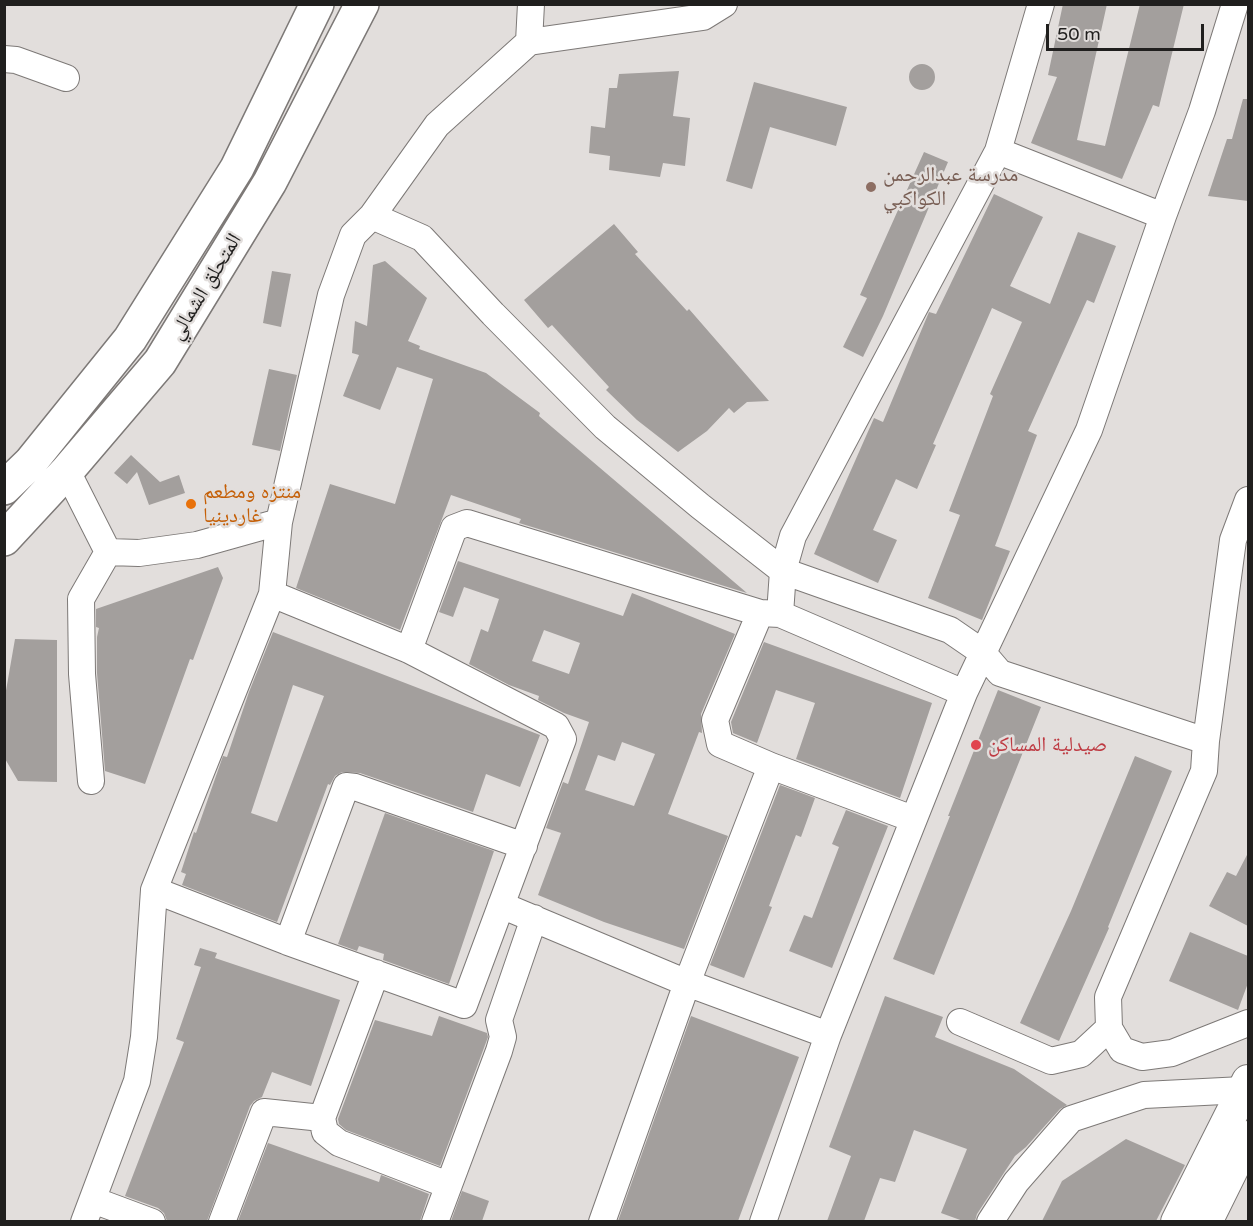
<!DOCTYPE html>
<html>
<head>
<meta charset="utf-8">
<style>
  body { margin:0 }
  #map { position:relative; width:1253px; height:1226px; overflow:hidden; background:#e2dedc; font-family:"Varela Round",sans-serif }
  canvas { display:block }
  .frame { position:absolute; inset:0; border:6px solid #201f1e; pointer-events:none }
  .scale { position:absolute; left:1046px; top:24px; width:158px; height:27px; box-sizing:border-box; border:3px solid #201f1e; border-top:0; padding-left:8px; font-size:18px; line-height:21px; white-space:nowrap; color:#201f1e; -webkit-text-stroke:4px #e2dedc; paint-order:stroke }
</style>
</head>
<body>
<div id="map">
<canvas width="1253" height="1226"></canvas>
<div class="frame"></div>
<div class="scale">50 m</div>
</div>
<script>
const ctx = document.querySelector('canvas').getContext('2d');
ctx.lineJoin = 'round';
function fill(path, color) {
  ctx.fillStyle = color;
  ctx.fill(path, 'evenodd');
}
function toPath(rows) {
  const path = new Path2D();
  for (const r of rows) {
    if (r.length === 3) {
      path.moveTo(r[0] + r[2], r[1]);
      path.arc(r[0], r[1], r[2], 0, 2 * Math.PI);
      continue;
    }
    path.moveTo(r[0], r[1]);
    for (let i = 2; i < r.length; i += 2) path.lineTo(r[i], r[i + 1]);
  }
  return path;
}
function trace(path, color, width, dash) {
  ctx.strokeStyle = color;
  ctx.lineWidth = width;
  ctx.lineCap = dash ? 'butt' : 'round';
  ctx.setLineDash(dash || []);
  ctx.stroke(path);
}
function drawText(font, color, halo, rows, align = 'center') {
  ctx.font = font + ' "Varela Round","Noto Naskh Arabic",sans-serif';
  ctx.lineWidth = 5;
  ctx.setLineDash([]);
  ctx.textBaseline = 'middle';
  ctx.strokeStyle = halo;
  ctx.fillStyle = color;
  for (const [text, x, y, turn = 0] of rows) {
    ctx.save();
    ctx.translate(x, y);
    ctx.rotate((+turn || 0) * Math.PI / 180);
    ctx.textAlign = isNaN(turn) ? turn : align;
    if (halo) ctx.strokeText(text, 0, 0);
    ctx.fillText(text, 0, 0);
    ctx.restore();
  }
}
const building = toPath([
  [1063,4,1107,4,1077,140,1105,146,1140,4,1184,4,1159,107,1153,105,1122,179,1031,143,1057,77,1048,75],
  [922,77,13],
  [679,71,673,116,690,118,685,166,663,163,660,177,609,170,610,156,589,153,591,126,605,128,609,88,617,88,619,74],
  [754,82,847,107,836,146,770,127,752,189,726,181],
  [1243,99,1248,99,1248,201,1208,196,1227,139,1232,139],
  [924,152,948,162,883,316,863,357,843,347,867,298,860,295],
  [994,194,1043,217,1010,286,1050,304,1078,232,1116,246,1094,303,1087,300,1028,431,1037,435,995,546,1010,551,982,620,928,598,960,515,949,511,993,396,990,394,1022,322,992,308,933,444,936,445,917,489,896,479,873,530,897,540,878,583,814,554,874,418,883,422,929,312,936,314],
  [614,224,638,252,635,254,687,311,689,309,769,401,747,402,734,413,729,408,707,431,678,452,637,420,606,390,609,387,552,325,548,328,524,300],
  [385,261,427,298,408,341,420,346,419,349,486,373,540,413,539,416,747,593,519,523,521,519,451,495,400,630,296,588,330,484,395,504,433,379,397,367,380,410,343,396,359,355,352,353,355,321,367,326,373,265],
  [272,271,291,274,281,327,263,323],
  [269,369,297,375,280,451,252,445],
  [131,455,160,482,179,475,185,493,149,505,137,472,127,484,114,473],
  [458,561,623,616,632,593,735,634,701,714,702,733,699,732,668,814,728,836,684,949,604,922,538,895,561,833,546,828,563,782,568,784,589,722,564,713,538,700,539,696,509,685,469,664,481,629,488,632,499,599,464,587,453,617,439,612],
  [544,630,580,643,569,674,532,661],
  [622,742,655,754,634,806,585,790,598,755,615,761],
  [218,567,223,578,193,660,190,659,145,784,105,771,97,673,97,637,99,628,96,627,96,609],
  [273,632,540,735,520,787,486,774,473,812,360,773,342,772,335,776,330,785,328,784,277,922,182,885,186,874,181,872,194,832,196,833,223,756,227,757,249,692],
  [293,685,324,696,277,822,251,813],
  [15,639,57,640,57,782,18,781,4,757,4,702],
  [764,642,932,703,900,798,796,759,815,703,776,690,757,743,733,733,731,722],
  [998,690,1041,707,934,975,893,959,950,816,948,816],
  [1135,756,1172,771,1108,927,1109,928,1059,1041,1020,1023,1071,911],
  [780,785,815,798,801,837,796,835,769,906,772,907,744,978,710,965],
  [846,810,888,826,832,968,789,951,804,915,812,918,839,847,832,844],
  [385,813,494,851,449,984,383,960,384,954,359,946,357,951,338,944],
  [1248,853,1248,926,1209,906,1227,872,1236,876],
  [1190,932,1248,956,1248,983,1238,1010,1169,981],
  [200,948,217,953,215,958,340,1000,311,1086,272,1072,262,1097,254,1101,250,1106,207,1221,167,1221,164,1213,158,1208,125,1196,184,1042,176,1039,201,967,194,965],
  [885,996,943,1017,935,1037,1014,1069,1067,1105,1060,1109,1026,1147,1015,1156,977,1214,975,1221,963,1221,941,1213,967,1149,914,1130,895,1182,880,1178,864,1221,827,1221,851,1156,829,1147],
  [439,1016,487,1033,488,1037,440,1166,346,1130,339,1124,338,1119,375,1020,432,1036],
  [691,1016,799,1057,738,1221,618,1221],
  [1126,1139,1185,1165,1156,1221,1042,1221,1062,1181],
  [268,1143,379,1182,381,1175,429,1194,420,1221,238,1221],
  [462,1191,489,1201,482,1221,451,1221]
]);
const minor = toPath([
  [529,42,703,17,724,4],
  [4,59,16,60,66,78],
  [998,151,1163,216],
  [372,216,422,238,493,314,605,427,700,506,783,571,950,630,982,652,1000,673,1206,741],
  [67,471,108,552,139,553,197,545,279,522],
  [1248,500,1233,540,1206,741,1204,771,1108,997,1109,1028,1122,1050,1142,1057,1172,1053,1248,1023],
  [760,613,715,720,720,744,771,766,913,819],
  [780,614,783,571,793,536,998,151,1041,4],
  [409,650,454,528,467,523,760,613,780,614,964,693],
  [91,781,82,674,81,599,108,552],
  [154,890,288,942,464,1005,563,739,556,726,409,650,272,594],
  [501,905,687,983,828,1035],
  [288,942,346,786,355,787,524,846],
  [376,973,322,1118,325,1132,339,1143,448,1185],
  [960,1022,1051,1061,1081,1054,1109,1028],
  [93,1200,152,1222],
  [84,1222,137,1081,144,1037,154,890,272,594,279,522,331,295,353,235,372,216,437,125,529,42,531,4],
  [222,1222,264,1112,322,1118],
  [435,1222,499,1051,503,1037,499,1020,534,918],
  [602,1222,687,983,771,766],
  [763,1222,828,1035,964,693,1089,430,1163,216,1202,111,1235,4],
  [990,1222,1016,1182,1071,1119,1144,1095,1243,1090]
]);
const major = toPath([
  [1177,1222,1248,1081],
  [1206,1222,1248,1137]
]);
const highway = toPath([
  [4,488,30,463,130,339,237,168,317,4],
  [4,539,67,471,160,362,270,182,362,4]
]);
const markers = [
  [871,187,6,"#8d6e63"],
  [191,504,6,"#e8710a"],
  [976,745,6,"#e0444e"]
];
const educationNames = [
  ["مدرسة عبدالرحمن",883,175],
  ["الكواكبي",883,199]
];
const streetNames = [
  ["المتحلق الشمالي",206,287,-59]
];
const foodNames = [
  ["منتزه ومطعم",203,492],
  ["غاردينيا",203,516]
];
const healthNames = [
  ["صيدلية المساكن",988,745]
];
fill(building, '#a39f9d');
trace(minor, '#7d7977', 28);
trace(major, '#7d7977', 34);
trace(highway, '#7d7977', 36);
trace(minor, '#fff', 26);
trace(major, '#fff', 32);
trace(highway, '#fff', 33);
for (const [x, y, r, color] of markers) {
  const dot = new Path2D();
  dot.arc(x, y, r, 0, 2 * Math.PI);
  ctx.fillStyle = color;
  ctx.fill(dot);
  trace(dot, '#e2dedc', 2);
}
drawText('21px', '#785e54', '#e2dedc', educationNames, 'left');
drawText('21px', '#201f1e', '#e2dedc', streetNames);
drawText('21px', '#c56008', '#e2dedc', foodNames, 'left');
drawText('21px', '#be3a42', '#e2dedc', healthNames, 'left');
</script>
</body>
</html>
